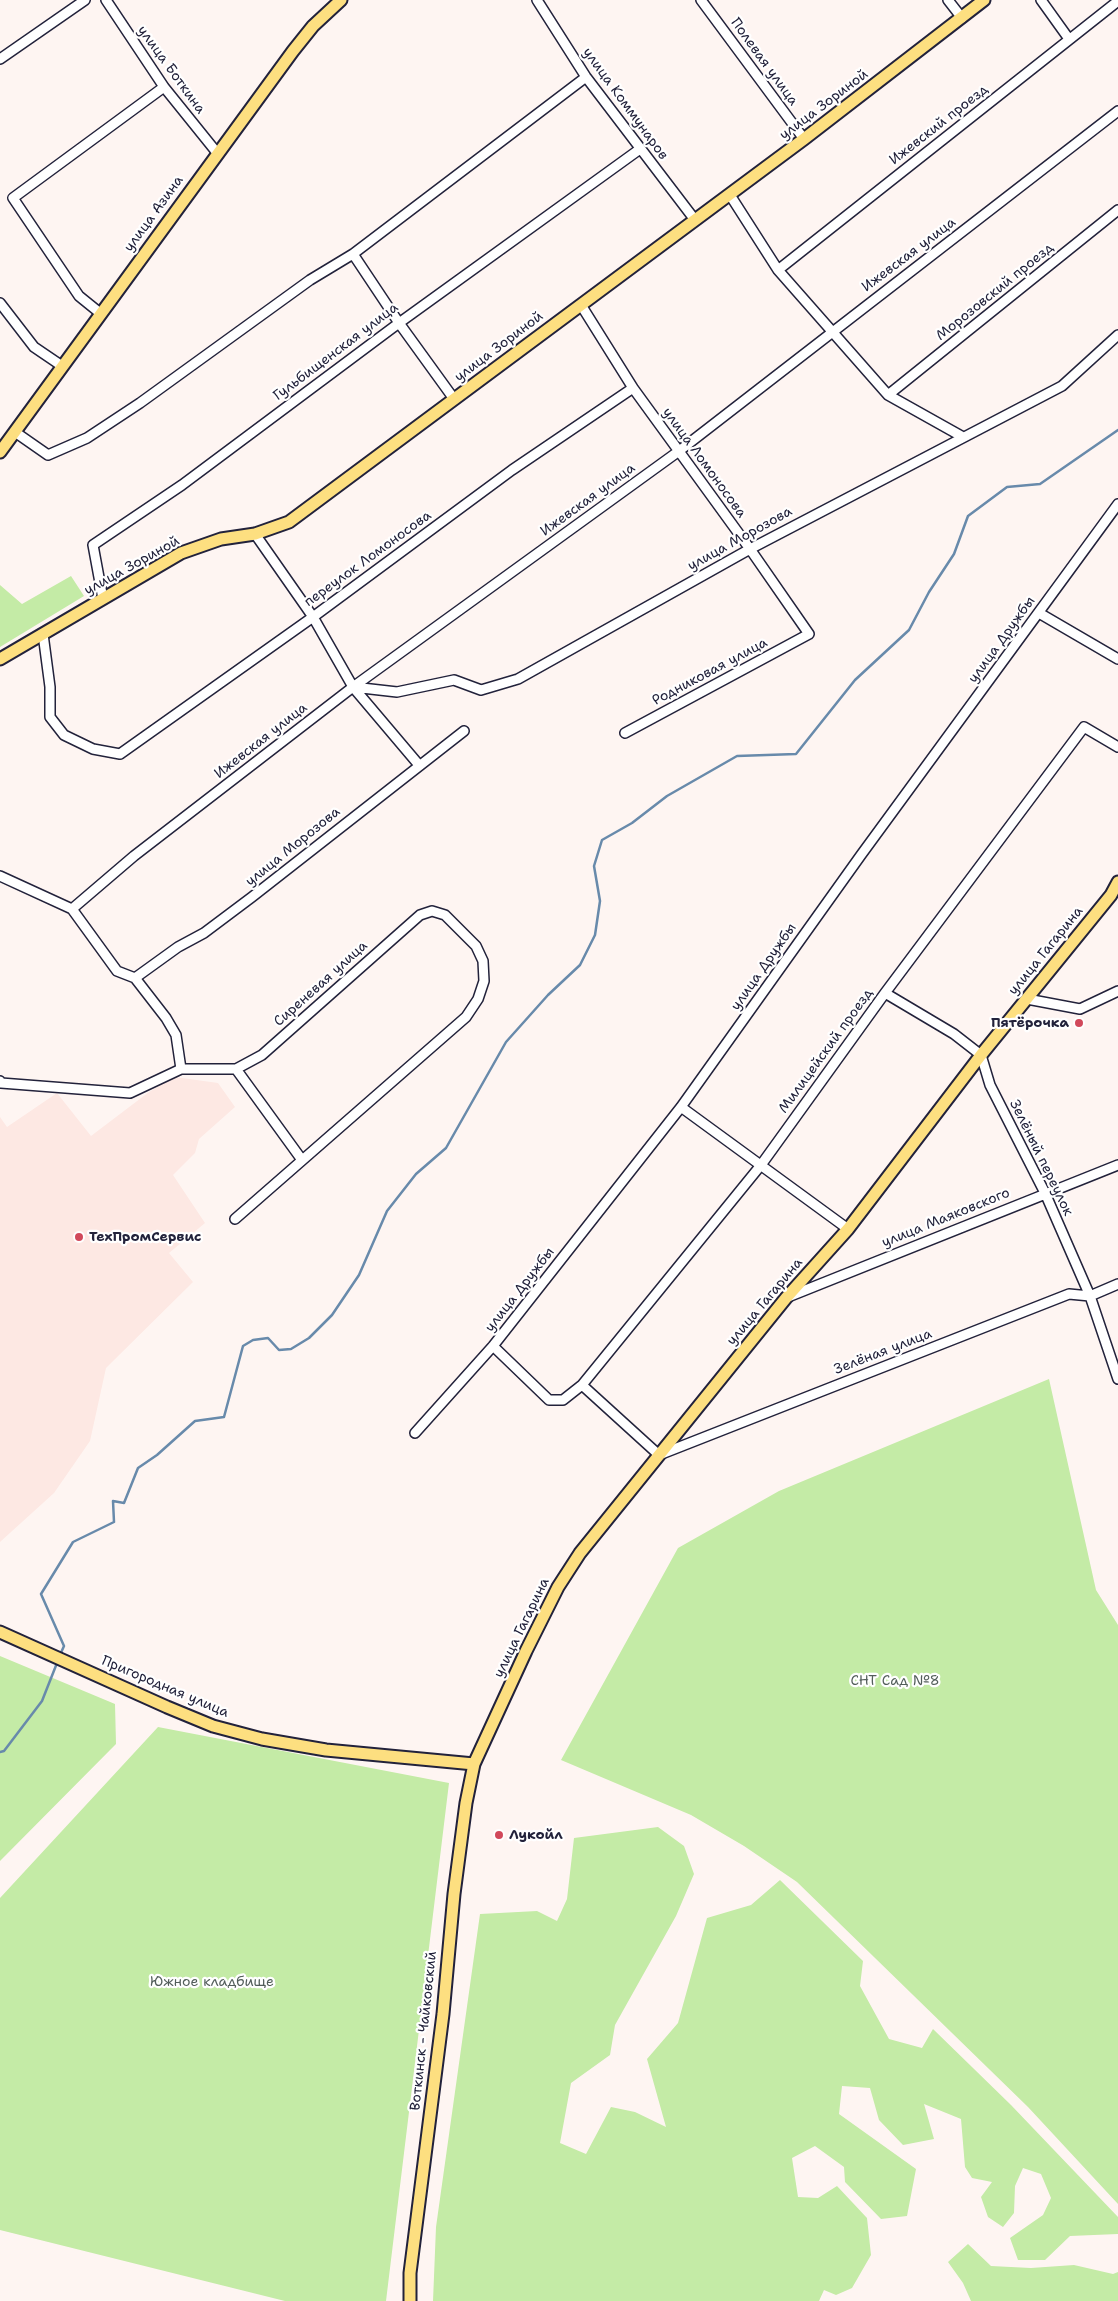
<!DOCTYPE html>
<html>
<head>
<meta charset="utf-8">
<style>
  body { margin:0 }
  canvas { display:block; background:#fef5f2 }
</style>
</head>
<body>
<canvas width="1118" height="2301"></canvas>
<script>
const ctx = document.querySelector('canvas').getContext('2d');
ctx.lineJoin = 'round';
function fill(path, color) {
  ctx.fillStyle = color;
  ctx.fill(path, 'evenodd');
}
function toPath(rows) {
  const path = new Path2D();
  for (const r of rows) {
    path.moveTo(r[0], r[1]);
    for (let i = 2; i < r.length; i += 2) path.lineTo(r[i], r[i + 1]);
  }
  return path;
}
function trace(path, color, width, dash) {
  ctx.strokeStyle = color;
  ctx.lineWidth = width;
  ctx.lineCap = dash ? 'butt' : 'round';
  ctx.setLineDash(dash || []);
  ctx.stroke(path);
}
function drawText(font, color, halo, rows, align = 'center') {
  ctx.font = font + ' "Shantell Sans",sans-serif';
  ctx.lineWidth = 4.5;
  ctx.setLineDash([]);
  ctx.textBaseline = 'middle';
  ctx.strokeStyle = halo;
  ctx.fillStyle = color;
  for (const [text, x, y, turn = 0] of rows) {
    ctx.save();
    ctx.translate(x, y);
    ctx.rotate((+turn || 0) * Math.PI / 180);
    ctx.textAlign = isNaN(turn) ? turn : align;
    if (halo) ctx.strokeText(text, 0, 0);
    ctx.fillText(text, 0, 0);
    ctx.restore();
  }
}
const built = toPath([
  [175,1077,218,1083,235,1107,199,1139,195,1153,173,1175,205,1223,169,1253,193,1282,106,1368,90,1441,54,1493,0,1542,0,1117,7,1127,57,1093,91,1136,149,1092]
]);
const green = toPath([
  [71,576,84,596,0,647,0,585,22,604],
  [1049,1379,1096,1590,1118,1625,1118,2204,1028,2107,797,1882,744,1846,691,1815,561,1760,678,1548,779,1491],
  [0,1656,115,1704,116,1744,0,1861],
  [158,1727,449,1783,386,2301,285,2301,0,2230,0,1898],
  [658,1827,684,1846,694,1874,676,1916,615,2025,610,2055,571,2083,560,2143,586,2154,611,2107,635,2112,666,2127,647,2059,678,2023,707,1918,751,1905,780,1880,863,1961,860,1986,889,2039,922,2048,933,2029,1011,2105,1118,2217,1118,2234,1070,2236,1045,2260,1018,2260,1010,2238,1043,2215,1051,2198,1041,2174,1023,2168,1015,2186,1014,2213,1003,2227,988,2217,981,2197,992,2182,972,2178,965,2167,961,2119,924,2104,934,2139,903,2145,879,2120,870,2088,842,2086,839,2114,916,2169,907,2216,881,2219,845,2182,844,2167,815,2146,792,2158,798,2197,818,2198,837,2186,867,2218,871,2255,852,2288,836,2295,824,2290,819,2301,433,2301,436,2227,480,1914,537,1911,557,1921,567,1899,574,1838],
  [968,2244,991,2266,1031,2268,1074,2265,1113,2274,1118,2272,1118,2301,971,2301,963,2283,948,2262]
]);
const stream = toPath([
  [60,1655,64,1646,41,1594,73,1542,114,1522,113,1501,124,1503,138,1468,157,1455,195,1421,224,1417,243,1346,253,1340,268,1338,279,1350,291,1349,309,1338,332,1315,359,1275,387,1211,416,1174,446,1148,506,1042,548,995,580,965,595,935,600,901,594,866,602,840,632,823,667,796,737,756,796,754,855,680,909,630,929,592,954,554,968,516,1007,487,1040,484,1118,430],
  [0,1752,4,1751,42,1701,57,1663]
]);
const minor = toPath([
  [106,0,164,87,218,154],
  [537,0,586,77,695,220],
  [701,0,804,139],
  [948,0,962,18],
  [1041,0,1069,39],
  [0,59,85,0],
  [730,195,778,270,888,395,963,437],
  [353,254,399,323,454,399],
  [778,270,1118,1],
  [0,303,34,347,62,366],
  [581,305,633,388,750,549,809,634,625,733],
  [100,313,79,296,13,198,164,87],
  [888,395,1118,210],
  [15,432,48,455,87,438,140,403,310,280,353,254,586,77],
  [255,534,313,617,353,687,419,765],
  [103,599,93,545,182,485,399,323,640,149],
  [1039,613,1118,659],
  [43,634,50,687,50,717,64,735,93,749,120,754,313,617,512,470,633,388],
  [353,687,397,692,454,680,481,690,518,679,750,549,1062,386,1118,335],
  [0,876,72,909,117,971,135,978,166,1018,176,1035,181,1069],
  [72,909,134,856,353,687,679,451,1118,111],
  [135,978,178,947,204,933,252,897,464,731],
  [885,993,954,1034,981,1055,990,1085,1045,1193,1090,1296,1118,1379],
  [1027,999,1080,1009,1118,991],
  [236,1069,302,1160],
  [0,1081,1,1083,130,1093,181,1069,236,1069,262,1055,420,915,432,911,445,915,476,946,483,961,484,981,478,999,466,1017,235,1219],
  [681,1107,848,1229],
  [788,1297,1118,1165],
  [493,1346,549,1400,563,1400,582,1385,659,1455,1069,1294,1090,1296,1118,1284],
  [582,1385,761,1165,885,993,1084,727,1118,747],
  [415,1433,493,1346,681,1107,861,855,1118,504]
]);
const major = toPath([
  [0,452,293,51,313,26,341,0],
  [0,659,181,553,221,539,255,534,289,522,804,139,984,0],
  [0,1632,167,1707,213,1726,262,1739,326,1750,474,1764],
  [410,2301,410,2273,443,2014,454,1894,466,1803,474,1764,526,1651,558,1587,580,1553,786,1298,848,1229,981,1055,1111,895,1118,882]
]);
const markers = [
  [1079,1023,5,"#d1495b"],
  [79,1237,5,"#d1495b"],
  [499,1835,5,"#d1495b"]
];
const streetNames = [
  ["Полевая улица",764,62,54],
  ["улица Боткина",171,70,54],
  ["улица Коммунаров",625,104,54],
  ["улица Зориной",824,105,-37],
  ["Ижевский проезд",939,125,-38],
  ["улица Азина",154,214,-54],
  ["Ижевская улица",909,255,-37],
  ["Морозовский проезд",995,292,-39],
  ["улица Зориной",499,347,-37],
  ["Гульбищенская улица",336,352,-37],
  ["улица Ломоносова",704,463,54],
  ["Ижевская улица",588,500,-36],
  ["улица Морозова",740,539,-29],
  ["переулок Ломоносова",368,559,-36],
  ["улица Зориной",132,566,-29],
  ["улица Дружбы",1002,640,-54],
  ["Родниковая улица",710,672,-28],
  ["Ижевская улица",261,741,-38],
  ["улица Морозова",293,847,-39],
  ["улица Гагарина",1046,951,-51],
  ["улица Дружбы",764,967,-55],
  ["Сиреневая улица",321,984,-42],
  ["Милицейский проезд",826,1051,-54],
  ["Зелёный переулок",1041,1158,64],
  ["улица Маяковского",946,1218,-22],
  ["улица Дружбы",520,1290,-52],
  ["улица Гагарина",765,1302,-50],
  ["Зелёная улица",883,1352,-21],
  ["улица Гагарина",522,1628,-64],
  ["Пригородная улица",165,1687,23],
  ["Воткинск - Чайковский",424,2031,-84]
];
const poiNames = [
  ["Пятёрочка",1069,1023,"right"],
  ["ТехПромСервис",89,1237],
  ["Лукойл",509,1835]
];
const parkNames = [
  ["СНТ Сад №8",895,1681],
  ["Южное кладбище",212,1982]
];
fill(built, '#fde8e3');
fill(green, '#c4eba6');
trace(stream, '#688aab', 2.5);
trace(minor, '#22223b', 12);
trace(major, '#22223b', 15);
trace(minor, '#fff', 9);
trace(major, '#fddf80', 11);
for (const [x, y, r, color] of markers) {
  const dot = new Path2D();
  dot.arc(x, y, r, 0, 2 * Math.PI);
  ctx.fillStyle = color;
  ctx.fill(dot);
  trace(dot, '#fff', 2);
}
drawText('14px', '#22223b', '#fff', streetNames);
drawText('bold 14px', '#22223b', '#fff', poiNames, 'left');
drawText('14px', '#535e5b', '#fff', parkNames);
</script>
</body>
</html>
